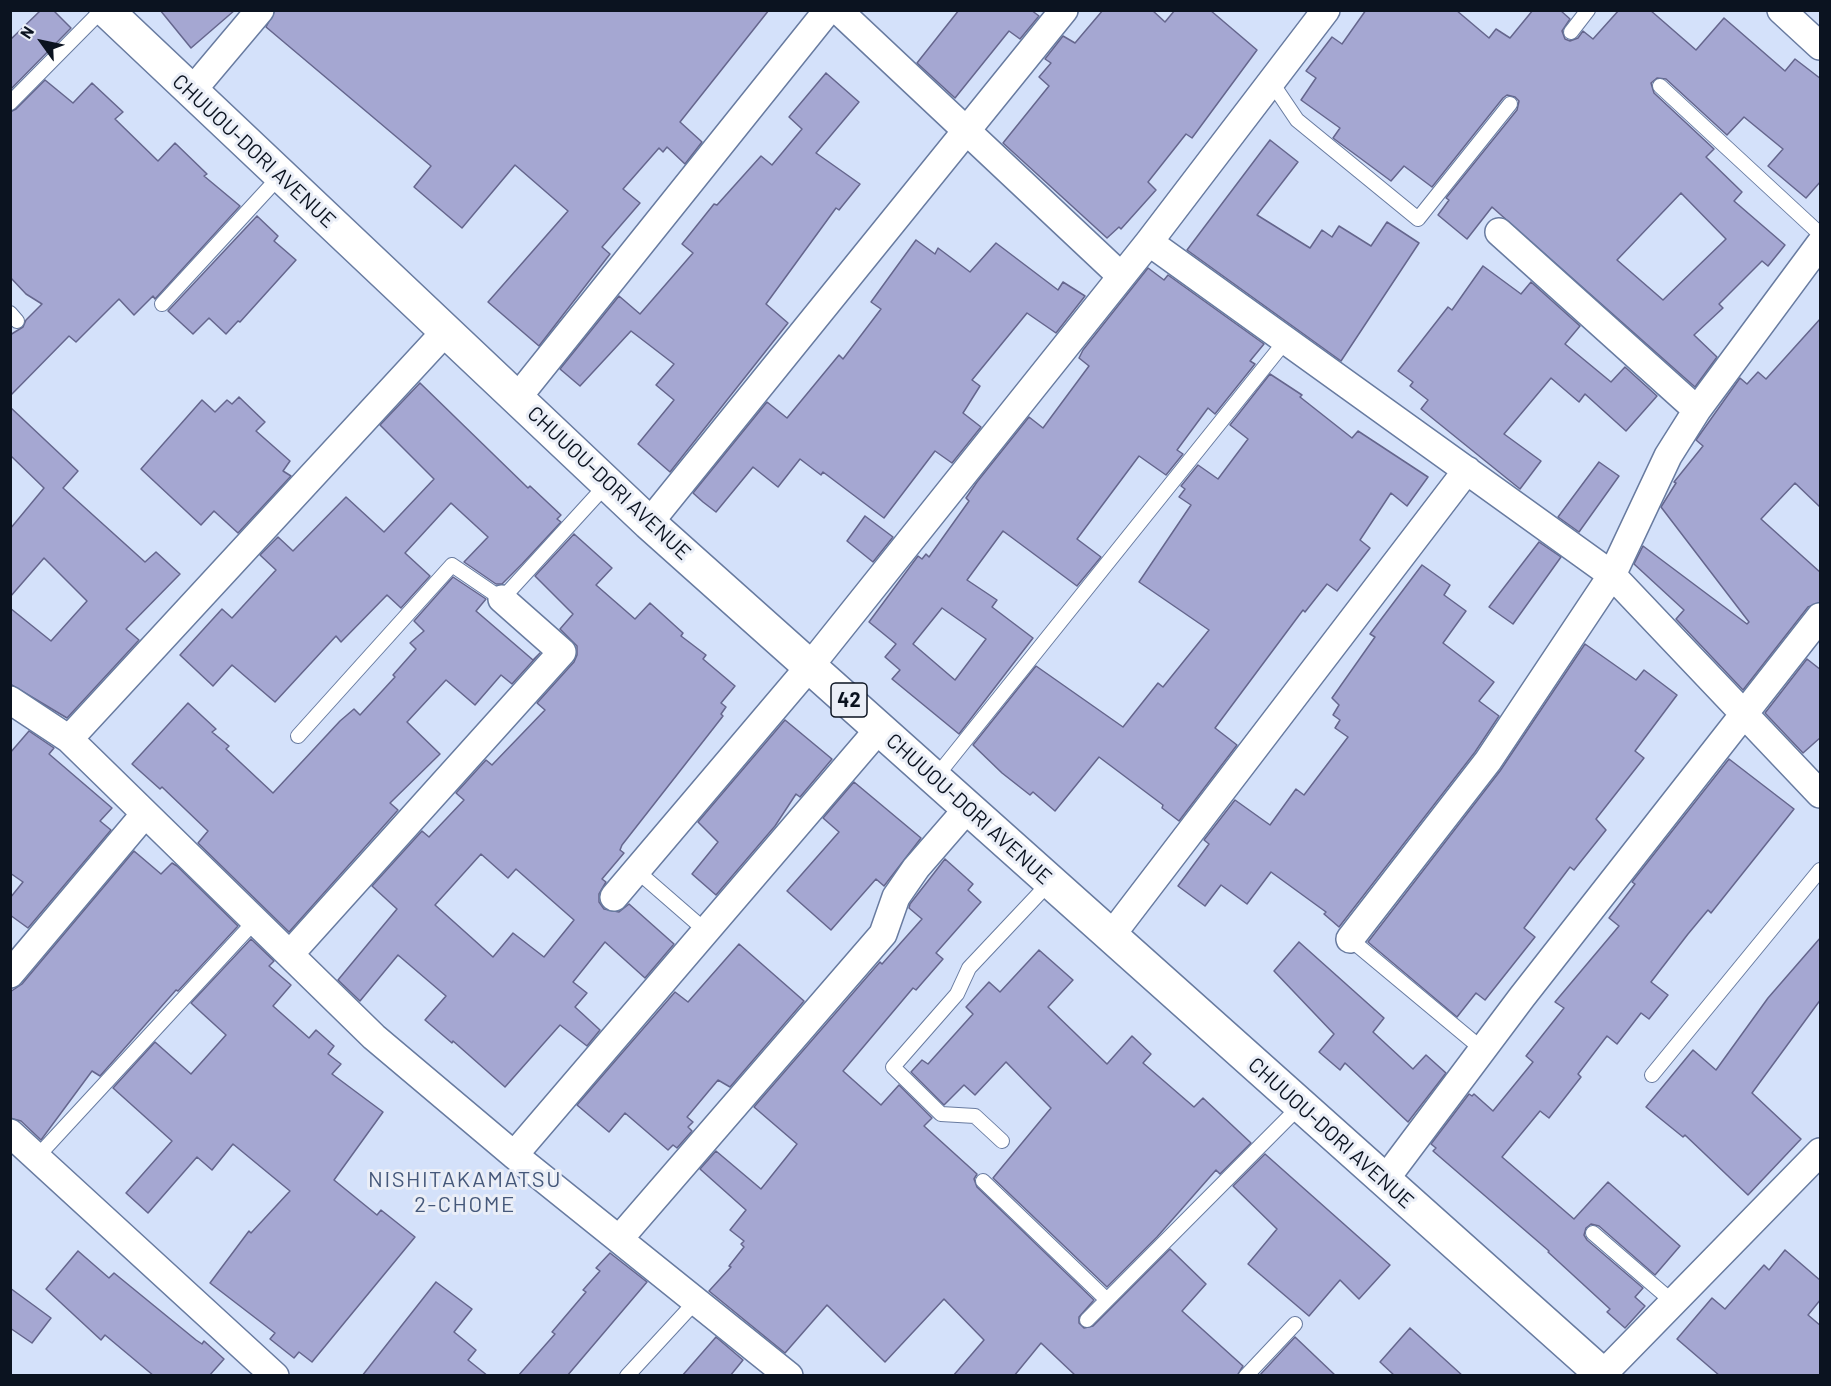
<!DOCTYPE html>
<html>
<head>
<meta charset="utf-8">
<style>
  body { margin:0 }
  #map { position:relative; width:1831px; height:1386px; overflow:hidden; background:#d4e1fa; font-family:Barlow,sans-serif }
  canvas { display:block }
  .frame { position:absolute; inset:0; border:12px solid #0b1320; pointer-events:none }
  .north { position:absolute; left:12px; top:12px; width:60px; height:60px; -webkit-text-stroke:4px #eaeef7; paint-order:stroke; rotate:303deg; font-size:16px; font-weight:700; line-height:24px; text-align:center; color:#0b1320 }
  .north::after { content:''; display:block; margin:auto; width:21px; height:27px; background:#0b1320; clip-path:polygon(50% 0,100% 100%,50% 72%,0 100%) }
</style>
</head>
<body>
<div id="map">
<canvas width="1831" height="1386"></canvas>
<div class="frame"></div>
<div class="north">N</div>
</div>
<script>
const ctx = document.querySelector('canvas').getContext('2d');
ctx.lineJoin = 'round';
function fill(path, color) {
  ctx.fillStyle = color;
  ctx.fill(path, 'evenodd');
}
function toPath(rows) {
  const path = new Path2D();
  for (const r of rows) {
    path.moveTo(r[0], r[1]);
    for (let i = 2; i < r.length; i += 2) path.lineTo(r[i], r[i + 1]);
  }
  return path;
}
function trace(path, color, width, dash) {
  ctx.strokeStyle = color;
  ctx.lineWidth = width;
  ctx.lineCap = dash ? 'butt' : 'round';
  ctx.setLineDash(dash || []);
  ctx.stroke(path);
}
function drawText(font, color, halo, rows, align = 'center') {
  ctx.font = font + ' Barlow,sans-serif';
  ctx.lineWidth = 6;
  ctx.setLineDash([]);
  ctx.textBaseline = 'middle';
  ctx.strokeStyle = halo;
  ctx.fillStyle = color;
  for (const [text, x, y, turn = 0] of rows) {
    ctx.save();
    ctx.translate(x, y);
    ctx.rotate((+turn || 0) * Math.PI / 180);
    ctx.textAlign = isNaN(turn) ? turn : align;
    if (halo) ctx.strokeText(text, 0, 0);
    ctx.fillText(text, 0, 0);
    ctx.restore();
  }
}
const building = toPath([
  [41,10,53,10,71,28,10,90,10,40,41,10],
  [160,10,235,10,191,48,160,10],
  [275,10,769,10,680,122,702,142,685,164,667,147,663,152,659,148,623,189,640,203,602,247,610,254,539,346,488,302,568,211,515,165,462,228,414,187,431,166,266,27,275,10],
  [959,10,1031,10,1039,16,1020,39,1009,31,955,98,917,63,959,10],
  [1103,10,1152,10,1165,22,1175,10,1210,10,1257,50,1192,138,1186,134,1148,182,1156,190,1121,229,1119,227,1107,238,1003,143,1049,86,1039,77,1051,63,1045,59,1063,36,1075,43,1103,10],
  [1366,10,1456,10,1489,38,1496,29,1510,38,1533,10,1560,10,1570,19,1562,31,1565,39,1570,41,1578,38,1583,31,1593,39,1619,10,1650,10,1696,50,1724,18,1785,71,1795,59,1821,79,1821,181,1806,198,1768,166,1783,149,1744,117,1727,135,1666,79,1657,78,1651,83,1654,93,1714,149,1706,157,1742,192,1734,201,1785,245,1768,266,1762,261,1719,304,1723,308,1694,335,1717,357,1695,387,1492,207,1467,239,1438,215,1449,200,1446,198,1517,110,1519,101,1515,97,1507,95,1503,98,1432,187,1404,166,1391,181,1333,138,1340,128,1301,100,1316,78,1306,71,1332,37,1342,44,1366,10],
  [1681,193,1726,239,1663,300,1617,260,1681,193],
  [826,73,859,102,816,153,860,184,839,210,836,208,766,304,788,323,670,472,638,444,674,400,656,385,674,364,631,331,580,386,560,369,619,296,640,314,693,253,682,244,714,204,717,205,761,156,772,165,802,129,789,117,826,73],
  [45,80,73,103,92,83,123,112,115,119,158,161,175,143,207,174,204,176,240,206,155,299,153,296,134,315,119,299,76,342,69,336,10,396,10,335,23,327,26,320,42,304,26,294,10,277,10,112,16,109,45,80],
  [1270,140,1298,162,1257,215,1310,248,1322,230,1332,237,1339,226,1371,246,1387,222,1419,243,1341,361,1187,250,1270,140],
  [257,216,278,236,274,241,296,260,240,322,238,321,226,334,209,318,193,334,168,311,257,216],
  [916,240,935,254,938,248,970,272,996,243,1058,290,1063,282,1085,296,1056,333,1027,313,972,380,980,386,963,413,981,427,952,463,935,451,884,518,823,472,821,475,800,459,778,487,753,467,716,512,703,502,693,493,767,402,787,418,839,355,843,359,881,309,871,302,916,240],
  [1483,266,1521,294,1531,282,1580,326,1565,344,1611,382,1625,367,1657,396,1626,431,1585,394,1579,402,1551,378,1504,434,1541,461,1520,489,1421,409,1428,400,1410,386,1413,382,1398,371,1448,307,1452,310,1483,266],
  [1148,268,1164,280,1168,275,1264,344,1250,361,1255,364,1215,414,1208,408,1177,450,1183,454,1166,475,1139,456,1077,539,1101,557,1077,586,1003,531,967,580,997,600,992,607,1033,638,959,734,892,679,900,670,885,657,896,644,869,622,918,556,922,559,926,554,929,557,969,501,966,498,977,482,1029,417,1043,428,1089,366,1079,358,1083,350,1148,268],
  [942,608,986,639,955,680,913,644,942,608],
  [1821,318,1821,508,1795,483,1761,519,1821,573,1821,602,1808,607,1743,690,1676,619,1684,610,1634,564,1643,546,1747,624,1749,622,1661,507,1676,483,1674,482,1703,446,1696,440,1740,378,1747,384,1758,372,1766,379,1821,318],
  [1270,374,1302,395,1300,397,1352,438,1358,431,1428,477,1407,506,1391,493,1360,540,1370,548,1337,591,1327,584,1305,612,1303,610,1215,728,1237,745,1179,821,1162,808,1163,805,1099,757,1055,811,1033,792,1030,795,1002,773,973,745,1036,666,1123,727,1158,683,1163,687,1209,630,1139,582,1191,505,1179,497,1185,489,1181,486,1198,465,1218,479,1248,439,1230,425,1270,374],
  [420,383,528,488,530,486,561,515,557,519,561,522,522,564,502,584,496,584,464,562,488,537,451,503,405,553,430,576,401,608,387,595,341,642,336,636,275,702,232,665,213,686,180,655,222,609,232,618,276,570,260,555,278,537,293,551,346,497,384,532,434,479,380,425,420,383],
  [239,397,265,422,256,431,290,461,283,471,291,476,238,533,214,511,201,525,141,469,202,400,215,412,227,400,232,404,239,397],
  [10,407,78,471,63,488,145,562,156,552,180,574,126,629,139,640,67,718,10,684,10,608,51,641,87,601,44,558,10,597,10,529,44,488,10,455,10,407],
  [1599,462,1619,476,1579,532,1558,517,1599,462],
  [865,516,893,537,873,562,847,541,865,516],
  [574,534,612,568,596,585,635,619,650,603,683,633,681,636,706,655,703,659,735,686,721,703,726,707,721,714,723,716,622,845,620,850,624,853,602,879,606,882,599,894,599,902,604,909,619,912,629,904,674,944,645,978,605,942,573,982,587,993,575,1007,600,1030,587,1046,560,1025,505,1087,453,1041,452,1043,425,1020,446,996,398,955,360,1001,338,980,397,909,372,886,422,831,429,837,464,800,456,793,486,760,492,765,545,710,537,703,574,662,577,655,577,646,560,629,573,614,535,576,574,534],
  [481,854,508,878,516,869,574,920,544,957,513,933,493,957,435,905,481,854],
  [1539,542,1561,557,1513,624,1489,607,1539,542],
  [1422,565,1450,585,1444,595,1466,611,1443,643,1494,682,1479,701,1499,716,1475,752,1339,927,1324,914,1326,912,1271,872,1247,904,1221,885,1205,906,1178,886,1209,844,1204,840,1235,800,1270,825,1296,789,1304,795,1348,737,1335,728,1340,720,1333,715,1339,705,1332,698,1375,637,1370,634,1422,565],
  [453,577,486,599,476,611,533,660,540,653,512,684,501,675,475,705,446,680,407,722,440,754,390,803,398,810,289,932,198,843,208,831,162,787,160,789,132,764,188,703,216,729,212,732,229,746,226,749,273,793,340,721,354,709,360,715,395,677,393,675,416,649,410,643,424,631,414,621,453,577],
  [1585,644,1636,680,1644,670,1677,695,1635,751,1644,758,1596,819,1606,830,1574,870,1570,867,1524,928,1535,937,1485,1000,1476,993,1457,1017,1368,942,1500,771,1585,644],
  [1807,659,1821,670,1821,737,1803,753,1765,713,1807,659],
  [785,720,832,759,800,797,796,794,775,826,716,895,692,874,718,842,698,822,785,720],
  [29,731,54,748,49,754,112,808,100,821,111,830,28,928,10,915,10,898,23,882,10,873,10,753,29,731],
  [1729,759,1794,809,1711,913,1708,910,1688,934,1651,982,1668,995,1649,1019,1641,1013,1617,1044,1607,1036,1578,1074,1581,1077,1549,1118,1540,1111,1502,1157,1574,1219,1608,1182,1680,1246,1655,1275,1599,1226,1591,1224,1586,1228,1584,1235,1587,1240,1643,1288,1635,1297,1645,1306,1625,1328,1607,1312,1610,1309,1548,1252,1549,1251,1433,1151,1436,1148,1431,1144,1469,1094,1472,1096,1474,1094,1493,1111,1533,1062,1526,1056,1564,1008,1555,1002,1619,926,1609,918,1635,884,1632,882,1729,759],
  [854,782,921,838,884,886,876,879,831,930,787,891,839,832,823,818,854,782],
  [134,851,161,874,172,863,177,866,238,926,178,991,176,990,100,1076,92,1071,41,1140,21,1121,10,1118,10,992,22,984,134,851],
  [945,859,973,884,968,890,981,902,936,953,943,959,916,990,913,988,843,1071,881,1105,899,1085,932,1118,924,1126,977,1174,974,1179,977,1187,1094,1300,1079,1317,1079,1323,1084,1328,1093,1326,1170,1249,1206,1284,1182,1311,1243,1366,1237,1376,1076,1376,1041,1343,1014,1376,953,1376,984,1340,944,1299,885,1362,827,1305,785,1353,709,1291,731,1267,729,1266,744,1247,741,1244,744,1241,730,1230,746,1210,700,1169,716,1151,761,1189,797,1144,754,1107,880,962,882,964,922,919,909,908,910,904,945,859],
  [1821,937,1821,999,1752,1093,1801,1139,1748,1195,1685,1135,1683,1137,1646,1107,1693,1050,1716,1070,1768,998,1821,937],
  [251,939,274,961,269,966,291,985,273,1006,309,1038,316,1030,334,1046,328,1054,341,1064,332,1074,383,1112,334,1180,377,1215,381,1210,415,1237,312,1362,299,1352,294,1358,270,1339,275,1333,210,1283,249,1231,251,1233,290,1191,233,1144,212,1170,197,1157,148,1213,126,1193,172,1141,113,1088,155,1042,191,1074,226,1035,191,1003,251,939],
  [1299,942,1384,1018,1373,1032,1413,1069,1426,1055,1446,1073,1408,1122,1345,1063,1340,1070,1319,1052,1334,1034,1274,971,1299,942],
  [739,944,804,1001,730,1087,718,1080,687,1117,693,1122,688,1127,692,1131,677,1148,673,1145,668,1150,625,1113,609,1132,577,1105,675,992,688,1002,739,944],
  [1039,950,1073,980,1048,1007,1107,1064,1132,1036,1151,1054,1143,1063,1194,1107,1203,1098,1251,1143,1220,1174,1216,1170,1157,1237,1107,1287,993,1178,1051,1108,1006,1062,975,1095,964,1085,944,1105,911,1072,922,1060,928,1064,973,1014,966,1007,989,982,1000,992,1039,950],
  [1265,1154,1390,1265,1359,1299,1340,1280,1309,1316,1248,1264,1277,1229,1233,1186,1265,1154],
  [1785,1250,1821,1281,1821,1299,1808,1315,1821,1326,1821,1376,1720,1376,1677,1339,1712,1298,1725,1309,1764,1265,1769,1270,1785,1250],
  [78,1251,109,1278,114,1273,196,1340,202,1344,204,1341,224,1359,209,1376,154,1376,105,1335,101,1340,46,1289,78,1251],
  [610,1253,647,1282,567,1376,518,1376,555,1334,552,1332,586,1292,583,1290,600,1271,596,1268,610,1253],
  [436,1282,472,1309,454,1332,476,1350,468,1360,488,1376,362,1376,436,1282],
  [10,1288,51,1318,32,1343,10,1328,10,1288],
  [1410,1328,1463,1376,1395,1376,1380,1362,1410,1328],
  [716,1337,743,1360,730,1376,682,1376,716,1337],
  [1295,1337,1336,1376,1259,1376,1295,1337]
]);
const service = toPath([
  [1571,32,1588,10],
  [1272,83,1297,120,1418,219,1510,104],
  [1660,86,1820,234],
  [10,103,102,10],
  [162,304,280,176],
  [10,313,17,321],
  [298,736,452,565,502,599,607,484],
  [935,778,1287,339],
  [637,871,706,931],
  [1350,939,1482,1049],
  [1652,1075,1820,870],
  [1002,1141,975,1116,941,1114,893,1067,957,994,969,968,1050,882],
  [37,1157,255,921],
  [983,1181,1107,1300],
  [1593,1233,1673,1302],
  [1087,1320,1300,1106],
  [627,1376,697,1300],
  [1246,1376,1295,1324]
]);
const minor = toPath([
  [838,10,1121,276],
  [1781,10,1820,46],
  [191,92,260,10],
  [1499,232,1697,410,1820,244],
  [1149,242,1612,575,1820,794],
  [517,398,828,10],
  [649,523,1064,10],
  [10,700,69,739,374,1037,514,1155,789,1376],
  [69,739,446,331],
  [614,897,810,666,1149,242,1326,10],
  [1110,937,1467,470],
  [1350,939,1488,761,1612,575,1668,456,1697,410],
  [290,954,562,652,502,599],
  [10,974,144,815],
  [10,1133,275,1376],
  [514,1155,879,729],
  [1384,1181,1522,997,1820,617],
  [620,1238,883,934,896,897,916,868,968,808],
  [1603,1374,1820,1152]
]);
const trunk = toPath([
  [106,10,649,523,1604,1376]
]);
const shields = [
  [849,700,36]
];
const shieldNames = [
  ["42",849,700]
];
const streetNames = [
  ["CHUUOU-DORI AVENUE",254,151,43],
  ["CHUUOU-DORI AVENUE",609,483,43],
  ["CHUUOU-DORI AVENUE",969,809,42],
  ["CHUUOU-DORI AVENUE",1331,1133,42]
];
const neighbourhoodNames = [
  ["NISHITAKAMATSU",465,1180],
  ["2-CHOME",465,1205]
];
fill(building, '#a5a7d2');
trace(building, '#65668d', 1.5);
trace(service, '#687ba0', 16);
trace(minor, '#687ba0', 30);
trace(trunk, '#687ba0', 36);
trace(service, '#fff', 14);
trace(minor, '#fff', 27);
trace(trunk, '#fff', 33);
for (const [x, y, w] of shields) {
  const box = new Path2D();
  box.roundRect(x - w / 2, y - 17, w, 34, 4.5);
  ctx.fillStyle = '#eaeef7';
  ctx.fill(box);
  trace(box, '#0b1320', 1.5);
}
drawText('bold 20px', '#0b1320', null, shieldNames);
drawText('21px', '#0b1320', '#eaeef7', streetNames);
ctx.letterSpacing = '1.5px';
drawText('22px', '#45587a', '#eaeef7', neighbourhoodNames);
ctx.letterSpacing = '0px';
</script>
</body>
</html>
